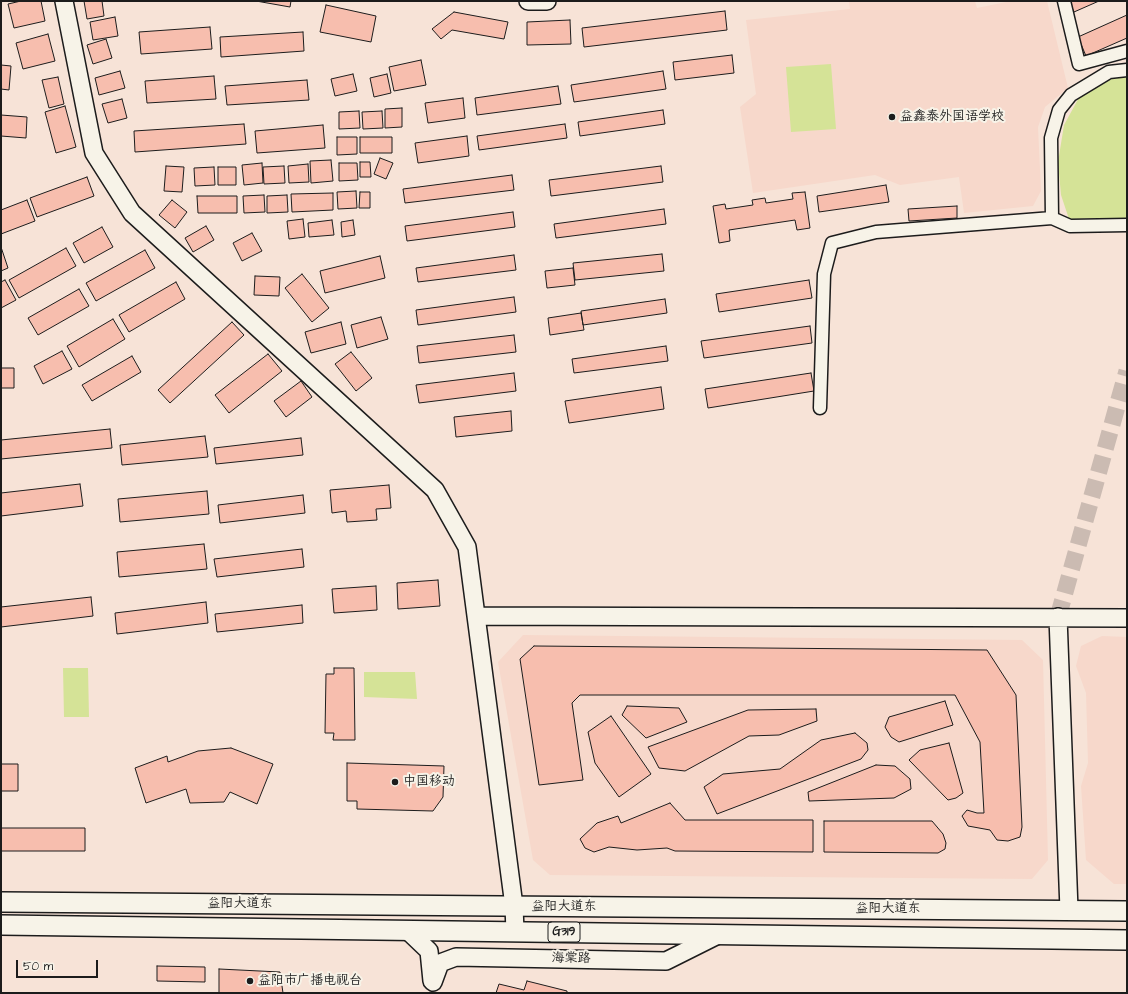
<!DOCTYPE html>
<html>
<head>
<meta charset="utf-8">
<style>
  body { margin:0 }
  #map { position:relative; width:1128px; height:994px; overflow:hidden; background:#f7e3d7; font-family:"Architects Daughter",sans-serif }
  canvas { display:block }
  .frame { position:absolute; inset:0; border:2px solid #1c1c1c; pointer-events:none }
  .scale { position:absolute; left:16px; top:960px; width:82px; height:18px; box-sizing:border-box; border:2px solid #1c1c1c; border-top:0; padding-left:5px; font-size:12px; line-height:14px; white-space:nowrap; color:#1c1c1c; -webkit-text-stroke:3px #f7f3e8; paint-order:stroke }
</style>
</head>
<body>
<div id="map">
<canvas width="1128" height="994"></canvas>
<div class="frame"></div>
<div class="scale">50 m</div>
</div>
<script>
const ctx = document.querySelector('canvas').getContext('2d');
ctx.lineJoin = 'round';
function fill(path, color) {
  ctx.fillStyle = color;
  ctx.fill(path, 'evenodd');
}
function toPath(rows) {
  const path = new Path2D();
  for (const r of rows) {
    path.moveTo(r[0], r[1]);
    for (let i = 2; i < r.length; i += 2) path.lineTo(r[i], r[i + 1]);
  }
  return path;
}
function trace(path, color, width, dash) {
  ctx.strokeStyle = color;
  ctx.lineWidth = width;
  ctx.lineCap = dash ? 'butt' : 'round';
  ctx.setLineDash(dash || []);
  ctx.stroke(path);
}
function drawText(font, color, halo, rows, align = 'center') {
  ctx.font = font + ' "Architects Daughter","LXGW WenKai TC",sans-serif';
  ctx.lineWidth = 4;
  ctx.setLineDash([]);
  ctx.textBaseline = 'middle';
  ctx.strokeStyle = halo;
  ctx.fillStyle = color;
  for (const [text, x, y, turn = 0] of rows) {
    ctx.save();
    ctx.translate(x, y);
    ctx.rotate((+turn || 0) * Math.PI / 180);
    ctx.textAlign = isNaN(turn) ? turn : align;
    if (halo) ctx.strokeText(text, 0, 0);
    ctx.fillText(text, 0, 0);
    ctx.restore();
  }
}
const built = toPath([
  [849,1,975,1,977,8,1011,1,1047,1,1068,88,1045,107,1038,127,1041,191,1033,206,964,213,959,177,900,185,875,175,753,193,740,107,756,94,746,20,850,9],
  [523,635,1022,640,1043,660,1048,860,1032,879,550,875,533,860,498,662],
  [1102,636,1127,637,1127,884,1114,884,1086,860,1081,786,1088,763,1086,693,1076,666,1081,646]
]);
const green = toPath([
  [831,64,836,129,791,132,786,67],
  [1127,77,1127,218,1069,219,1061,195,1058,162,1064,125,1082,92,1107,79],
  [63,668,88,668,89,717,64,717],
  [364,672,415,672,417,699,364,697]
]);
const building = toPath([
  [21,1,41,1,45,21,14,28,8,4,21,1],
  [84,1,102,1,104,16,87,19,84,1],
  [256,1,291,1,290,7,256,1],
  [1069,1,1099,1,1074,12,1069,1],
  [326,5,376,16,371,42,320,32,326,5],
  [725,11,727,30,584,47,582,28,725,11],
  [454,12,508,22,504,39,452,30,441,39,432,29,454,12],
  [1127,15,1127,38,1086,56,1078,37,1127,15],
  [115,17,118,36,93,40,90,22,115,17],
  [570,20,571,44,527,45,527,22,570,20],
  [210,27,212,49,141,54,139,32,210,27],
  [303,32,304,51,221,57,220,37,303,32],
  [48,34,55,61,23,69,16,43,48,34],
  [106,39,112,58,93,64,87,45,106,39],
  [732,55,734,73,675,80,673,62,732,55],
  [421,60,426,85,394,91,389,67,421,60],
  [1,65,11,66,9,90,1,89,1,65],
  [120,71,125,88,99,95,95,78,120,71],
  [663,71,666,89,574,102,571,85,663,71],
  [353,74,357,91,335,96,331,79,353,74],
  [387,74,391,93,374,97,370,78,387,74],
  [214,76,216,99,147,103,145,81,214,76],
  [58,77,64,104,49,108,42,80,58,77],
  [307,80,309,100,227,105,225,86,307,80],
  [558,86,561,104,477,115,475,98,558,86],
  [463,98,465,118,428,123,425,103,463,98],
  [122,99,127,118,108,123,102,104,122,99],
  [65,106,76,147,56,153,45,112,65,106],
  [402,108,402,127,385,128,385,109,402,108],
  [663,110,665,124,580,136,578,122,663,110],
  [359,111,360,128,339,129,339,112,359,111],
  [382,111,383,128,363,129,362,112,382,111],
  [1,115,27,117,26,138,1,136,1,115],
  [244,124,246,144,135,152,134,131,244,124],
  [565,124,567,138,479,150,477,136,565,124],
  [323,125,325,148,257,153,255,131,323,125],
  [467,136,469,156,418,163,415,143,467,136],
  [337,137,357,137,357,154,337,155,337,137],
  [360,137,392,137,392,153,360,153,360,137],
  [380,158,393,163,386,179,374,174,380,158],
  [331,160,333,181,311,183,310,161,331,160],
  [360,162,370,162,371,177,360,177,360,162],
  [262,163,263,183,244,185,242,165,262,163],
  [339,163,357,163,358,180,339,181,339,163],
  [308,164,309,182,289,183,288,166,308,164],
  [166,166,184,167,182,192,164,191,166,166],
  [284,166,285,183,264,184,263,167,284,166],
  [661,166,663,182,551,196,549,180,661,166],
  [214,167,215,185,195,186,194,168,214,167],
  [218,167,236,167,236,185,218,185,218,167],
  [512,175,514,190,405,203,403,189,512,175],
  [87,177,94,196,37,217,30,198,87,177],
  [886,185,889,202,819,212,817,196,886,185],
  [356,191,357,208,338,209,337,192,356,191],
  [360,192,370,192,370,208,359,208,360,192],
  [805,192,810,228,797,230,795,220,729,230,730,241,719,243,713,206,725,204,726,209,753,205,752,200,765,198,766,203,793,199,792,193,805,192],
  [333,193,333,210,292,212,291,194,333,193],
  [264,195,265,212,244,213,243,196,264,195],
  [287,195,288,212,267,213,267,196,287,195],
  [197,196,237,196,237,213,198,213,197,196],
  [27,200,35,221,1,234,1,210,27,200],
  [172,200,187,212,175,228,159,215,172,200],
  [957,206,957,218,909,221,908,209,957,206],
  [664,209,666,224,556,238,554,224,664,209],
  [513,212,515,227,407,241,405,226,513,212],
  [303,219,305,237,289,239,287,221,303,219],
  [332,220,334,235,309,237,308,223,332,220],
  [353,220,355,235,342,237,341,222,353,220],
  [206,226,214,240,193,252,185,238,206,226],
  [102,227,113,247,84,263,73,243,102,227],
  [252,233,262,251,242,261,233,243,252,233],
  [1,247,8,268,1,271,1,247],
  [66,248,76,266,19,298,9,280,66,248],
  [145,250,155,268,96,301,86,283,145,250],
  [662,254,664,271,575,280,573,263,662,254],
  [514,255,516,270,418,282,416,268,514,255],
  [380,256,385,278,325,293,320,271,380,256],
  [573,268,575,285,547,288,545,271,573,268],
  [302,274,329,308,312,322,285,288,302,274],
  [255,276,280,277,279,296,254,295,255,276],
  [5,280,16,300,1,308,1,282,5,280],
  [809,280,812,298,719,312,716,294,809,280],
  [176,282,185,299,129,332,119,315,176,282],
  [79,289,89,306,38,335,28,318,79,289],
  [514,297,516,312,418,325,416,310,514,297],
  [665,299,667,313,583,325,581,311,665,299],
  [581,313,584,330,550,335,548,318,581,313],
  [381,317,388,339,357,348,351,325,381,317],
  [113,319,125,339,79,367,67,346,113,319],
  [232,322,244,335,170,403,158,390,232,322],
  [341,322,346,344,311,353,305,332,341,322],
  [810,326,812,343,704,358,701,341,810,326],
  [514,335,516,352,419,363,417,346,514,335],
  [666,346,668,361,574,373,572,359,666,346],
  [62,351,72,369,43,384,34,366,62,351],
  [351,352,372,378,356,391,335,364,351,352],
  [268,354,282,371,229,413,215,395,268,354],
  [132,356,141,372,92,401,82,385,132,356],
  [1,368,14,368,14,388,1,388,1,368],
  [514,373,516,391,419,403,416,385,514,373],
  [811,373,814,391,708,408,705,389,811,373],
  [301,381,312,397,286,417,274,401,301,381],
  [661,387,664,409,569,423,565,401,661,387],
  [511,411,512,431,456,437,454,417,511,411],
  [110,429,112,448,1,459,1,440,110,429],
  [205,436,208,457,122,465,120,445,205,436],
  [301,438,303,455,216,464,214,448,301,438],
  [80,484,83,506,1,516,1,493,80,484],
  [389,485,391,508,376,509,377,520,347,522,346,511,332,513,330,490,389,485],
  [207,491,209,514,120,522,118,499,207,491],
  [303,495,305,513,220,523,218,505,303,495],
  [204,544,207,569,119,577,117,552,204,544],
  [302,549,304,567,217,577,214,559,302,549],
  [438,580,440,606,398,609,397,583,438,580],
  [376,586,377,610,334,613,332,589,376,586],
  [91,597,93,616,1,627,1,607,91,597],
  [206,602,208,623,117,634,115,613,206,602],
  [302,605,303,623,217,632,215,614,302,605],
  [534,646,987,650,1016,695,1022,827,1020,837,1008,841,997,840,990,830,968,826,962,816,967,810,977,813,984,813,980,742,955,695,580,695,572,703,583,780,539,785,520,659,534,646],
  [334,668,354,668,355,740,333,740,334,733,325,733,326,674,334,674,334,668],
  [945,701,953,725,899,742,891,737,885,727,889,717,945,701],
  [627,706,679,708,687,722,646,738,622,715,627,706],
  [816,709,817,721,779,735,749,736,685,771,659,768,648,747,748,710,816,709],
  [611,716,651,774,619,797,595,763,588,732,611,716],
  [855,733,867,743,868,750,861,759,717,814,704,787,723,774,780,769,821,740,855,733],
  [949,743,963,793,956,798,948,800,909,760,920,750,949,743],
  [231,748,273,764,257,804,230,792,224,802,190,803,186,789,146,803,135,768,167,756,168,762,198,751,231,748],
  [347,763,444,766,443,797,433,811,357,809,357,801,347,801,347,763],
  [1,764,18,764,18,791,1,791,1,764],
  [876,765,895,766,910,779,911,789,894,798,809,801,808,792,876,765],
  [670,803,685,820,813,820,813,852,675,851,667,848,637,850,609,847,594,852,585,848,580,839,597,823,618,816,621,823,670,803],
  [824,821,932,821,943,834,946,843,945,849,938,853,824,852,824,821],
  [1,828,85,828,85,851,1,851,1,828],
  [157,966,205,967,205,982,157,981,157,966],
  [219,969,280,972,283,993,219,993,219,969],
  [527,981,567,991,567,993,496,993,499,984,524,990,527,981]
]);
const secondaryTunnel = toPath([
  [1058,617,1127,371]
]);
const street = toPath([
  [1064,1,1079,64,1127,51],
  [1052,218,1070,226,1127,225],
  [820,408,824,274,832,243,876,232,1052,218,1051,138,1059,110,1071,95,1109,72,1127,70]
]);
const secondary = toPath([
  [64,1,94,153,132,213,435,490,467,547,514,906,515,932],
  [528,1,547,1],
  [477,616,1127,618],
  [1058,617,1069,910],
  [407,930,429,951,432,981],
  [433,982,440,963,456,957,666,961,718,935]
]);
const primary = toPath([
  [1,902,1127,911],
  [1,925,1127,940]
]);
const markers = [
  [892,117,4,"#1c1c1c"],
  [395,782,4,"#1c1c1c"],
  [250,981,4,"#1c1c1c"]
];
const shields = [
  [564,932,32]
];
const shieldNames = [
  ["G319",564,932]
];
const poiNames = [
  ["益鑫泰外国语学校",900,117],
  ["中国移动",403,782],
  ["益阳市广播电视台",258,981]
];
const streetNames = [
  ["益阳大道东",240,904],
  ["益阳大道东",564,907],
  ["益阳大道东",888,909],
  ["海棠路",571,959,1]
];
fill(built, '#f7d8cb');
fill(green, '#d5e397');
fill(building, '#f7beae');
trace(building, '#1c1c1c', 1);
trace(secondaryTunnel, '#cbbbb2', 17, [17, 8]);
trace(street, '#1c1c1c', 15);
trace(secondary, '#1c1c1c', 20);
trace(primary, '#1c1c1c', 22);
trace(street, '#f7f3e8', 12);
trace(secondary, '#f7f3e8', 17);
trace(primary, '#f7f3e8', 19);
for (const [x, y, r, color] of markers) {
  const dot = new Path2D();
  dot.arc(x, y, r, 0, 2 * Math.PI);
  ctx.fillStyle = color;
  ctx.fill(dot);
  trace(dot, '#f7f3e8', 1.5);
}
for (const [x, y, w] of shields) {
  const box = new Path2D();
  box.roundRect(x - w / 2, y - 10, w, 20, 3);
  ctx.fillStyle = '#f7f3e8';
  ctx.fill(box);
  trace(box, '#1c1c1c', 1);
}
drawText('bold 12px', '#1c1c1c', null, shieldNames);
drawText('13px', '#1c1c1c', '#f7f3e8', poiNames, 'left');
drawText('13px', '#1c1c1c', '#f7f3e8', streetNames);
</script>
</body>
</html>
